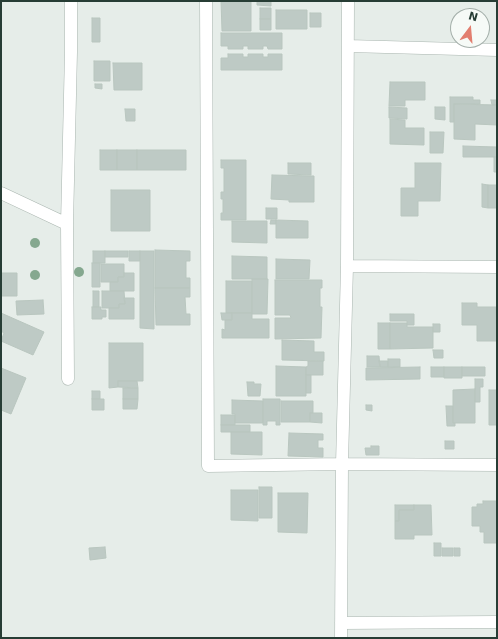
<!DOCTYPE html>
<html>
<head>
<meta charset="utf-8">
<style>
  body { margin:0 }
  #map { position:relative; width:498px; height:639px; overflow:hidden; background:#e6ede9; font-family:"DejaVu Sans",sans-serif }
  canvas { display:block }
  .frame { position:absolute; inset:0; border:2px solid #273d35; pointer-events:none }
  .north { position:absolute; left:450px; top:8px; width:40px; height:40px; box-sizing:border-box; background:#f6faf7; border:1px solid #a3aea9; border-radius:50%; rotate:16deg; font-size:11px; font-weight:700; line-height:16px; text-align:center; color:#273d35 }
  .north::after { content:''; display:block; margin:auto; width:14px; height:18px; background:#e27e6f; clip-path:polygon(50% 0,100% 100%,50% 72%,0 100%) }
</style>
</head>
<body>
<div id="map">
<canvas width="498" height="639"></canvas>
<div class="frame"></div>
<div class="north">N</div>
</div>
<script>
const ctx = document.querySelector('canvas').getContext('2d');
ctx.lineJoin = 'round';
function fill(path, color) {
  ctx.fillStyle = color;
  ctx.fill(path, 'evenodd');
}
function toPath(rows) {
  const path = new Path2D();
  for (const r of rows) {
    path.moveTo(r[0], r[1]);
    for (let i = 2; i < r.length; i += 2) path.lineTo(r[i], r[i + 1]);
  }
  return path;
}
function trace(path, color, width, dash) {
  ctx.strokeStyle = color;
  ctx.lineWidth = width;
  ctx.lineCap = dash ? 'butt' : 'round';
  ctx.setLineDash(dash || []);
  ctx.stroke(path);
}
const building = toPath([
  [221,1,251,1,251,31,222,31,221,1],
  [257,1,271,1,271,6,257,5,257,1],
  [260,8,271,8,271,19,260,19,260,8],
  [276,10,307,10,307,29,276,29,276,10],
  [310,13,321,13,321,27,310,27,310,13],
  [92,18,100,18,100,42,92,42,92,18],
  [260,19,271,19,271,30,260,30,260,19],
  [221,33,282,33,282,49,268,49,267,46,263,46,263,49,248,49,248,46,243,46,243,49,228,49,228,46,221,46,221,33],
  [228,54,243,54,243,57,248,57,248,54,263,54,263,57,268,57,268,54,282,54,282,70,221,70,221,58,228,58,228,54],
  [94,61,110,61,110,81,94,81,94,61],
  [113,63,142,63,142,90,114,90,113,63],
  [390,82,425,82,425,100,405,100,405,106,389,106,390,82],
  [95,84,102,84,102,89,95,88,95,84],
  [450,97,473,97,473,100,480,100,480,104,454,104,454,122,450,122,450,97],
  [491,100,497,100,497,105,492,105,491,100],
  [454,104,497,105,497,125,475,124,475,140,454,139,454,104],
  [389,107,407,108,407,119,389,118,389,107],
  [435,107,445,107,445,120,435,119,435,107],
  [125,109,135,109,135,121,126,121,125,109],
  [390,119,405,120,405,128,424,128,424,145,390,144,390,119],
  [430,132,444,132,443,153,430,153,430,132],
  [463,146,497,147,497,157,463,157,463,146],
  [100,150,117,150,117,170,100,170,100,150],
  [117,150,137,150,137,170,117,170,117,150],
  [137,150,186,150,186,170,137,170,137,150],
  [494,157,497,157,497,172,494,172,494,157],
  [221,160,246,160,246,220,221,220,221,213,223,213,223,199,221,199,221,192,224,192,224,168,221,168,221,160],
  [288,163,311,163,311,175,288,174,288,163],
  [415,163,441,163,440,201,418,201,418,216,401,216,401,188,415,188,415,163],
  [272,175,314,176,314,202,289,202,289,200,271,199,272,175],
  [482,184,488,185,488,208,482,207,482,184],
  [488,185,497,185,497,208,488,208,488,185],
  [111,190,150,190,150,231,111,231,111,190],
  [266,208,277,208,277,219,266,219,266,208],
  [271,220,276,220,276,224,270,224,271,220],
  [276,220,308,221,308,238,276,238,276,220],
  [232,221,267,221,267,243,232,242,232,221],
  [155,250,190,251,190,261,186,261,186,278,190,278,190,288,155,288,155,250],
  [93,251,105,251,105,263,93,263,93,251],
  [105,251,128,251,128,257,105,257,105,251],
  [129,251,140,251,140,261,129,261,129,251],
  [140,251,154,251,154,329,140,328,140,251],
  [232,256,267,257,267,279,232,279,232,256],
  [276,259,310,260,309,279,276,279,276,259],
  [92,263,100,263,100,287,92,287,92,263],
  [101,264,124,264,124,277,118,277,118,282,101,282,101,264],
  [1,273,17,273,17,296,1,296,1,273],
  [124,273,134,273,134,291,110,291,110,282,118,282,118,277,124,277,124,273],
  [252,279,268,279,267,314,252,314,252,279],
  [275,280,322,280,322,288,320,288,320,307,322,307,321,338,275,339,275,318,291,318,290,315,275,315,275,280],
  [226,281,252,281,252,313,226,313,226,281],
  [155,288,190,288,190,297,185,297,186,314,190,314,190,325,156,325,155,288],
  [93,291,99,291,99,307,93,307,93,291],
  [102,291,124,291,125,304,119,304,119,308,102,308,102,291],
  [124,298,134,298,134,319,109,319,109,308,119,308,119,304,125,304,124,298],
  [43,300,44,314,17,315,16,301,43,300],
  [462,303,477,303,477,307,496,307,497,341,477,341,477,325,462,325,462,303],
  [92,307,101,307,101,310,106,310,106,317,102,317,102,319,92,319,92,307],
  [1,313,44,332,33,355,1,341,4,333,1,331,1,313],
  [221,313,232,313,232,320,222,320,221,313],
  [232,313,252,313,252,319,269,319,269,338,222,338,222,329,225,330,225,320,232,320,232,313],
  [390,314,414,314,414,325,407,325,407,321,390,321,390,314],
  [378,323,390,323,390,349,378,349,378,323],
  [390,323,407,323,407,327,433,327,433,348,390,349,390,323],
  [433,324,440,324,440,332,433,332,433,324],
  [282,340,314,341,314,352,324,352,324,361,282,360,282,340],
  [109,343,143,343,143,381,118,381,118,387,109,388,109,343],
  [433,350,443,350,443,358,434,358,433,350],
  [367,356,379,356,380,367,367,367,367,356],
  [388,359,400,359,400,367,388,367,388,359],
  [308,361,323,361,323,375,306,375,306,367,308,366,308,361],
  [379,361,388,361,388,367,380,367,379,361],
  [276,366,306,367,306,396,276,396,276,366],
  [420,367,420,379,366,380,366,368,420,367],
  [431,367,444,367,444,377,431,377,431,367],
  [444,367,462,367,462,378,444,378,444,367],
  [462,367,485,367,485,376,462,376,462,367],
  [1,368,26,378,11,414,1,410,1,368],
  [306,375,311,375,311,393,306,393,306,375],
  [475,379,483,379,483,387,480,387,480,402,475,402,475,379],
  [118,381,137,381,138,388,118,387,118,381],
  [247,382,254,382,254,384,261,384,260,396,248,396,247,382],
  [123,388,138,388,138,399,123,399,123,388],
  [475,389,475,423,453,423,453,390,475,389],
  [489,390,497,390,497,425,489,425,489,390],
  [92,391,100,391,100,399,92,399,92,391],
  [92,399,104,399,104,410,92,410,92,399],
  [123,399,138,399,137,409,123,409,123,399],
  [263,399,280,399,280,425,276,425,276,421,267,421,267,425,263,425,263,399],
  [232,400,263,401,263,423,235,423,235,414,232,414,232,400],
  [281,401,313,401,313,413,310,413,310,422,281,422,281,401],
  [366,405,372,405,372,411,366,410,366,405],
  [446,406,453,406,453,423,455,423,455,426,447,426,446,406],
  [310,413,322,413,322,423,310,422,310,413],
  [221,415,235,415,235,425,221,425,221,415],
  [221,425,250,425,250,432,221,432,221,425],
  [231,432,262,432,262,455,231,454,231,432],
  [289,433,323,434,323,440,318,440,318,448,323,448,323,457,288,456,289,433],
  [445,441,454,441,454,449,445,449,445,441],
  [371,446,379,446,379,455,366,455,365,448,371,448,371,446],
  [259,487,272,487,272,518,259,518,259,487],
  [231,490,258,490,258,521,231,520,231,490],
  [278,493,308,493,307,533,278,532,278,493],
  [483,501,497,501,497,543,484,543,484,532,480,532,480,526,472,526,472,507,477,507,477,504,483,504,483,501],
  [395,505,414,505,414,510,399,510,399,521,395,521,395,505],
  [414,505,431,505,432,535,414,535,414,539,395,539,395,521,399,521,399,510,414,510,414,505],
  [434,543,441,543,441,556,434,556,434,543],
  [105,547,106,558,90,560,89,548,105,547],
  [442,548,453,548,453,556,442,556,442,548],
  [454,548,460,548,460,556,454,556,454,548]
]);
const street = toPath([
  [206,1,208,466,342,464,497,465],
  [348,46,497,50],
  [1,193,67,224],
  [347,266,497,267],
  [68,379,67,224,71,52,71,1],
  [341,623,497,622],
  [341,638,342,464,347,266,348,1]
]);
const trees = [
  [35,243],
  [79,272],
  [35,275]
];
fill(building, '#becac5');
trace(building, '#b9c6bf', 1);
trace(street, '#a9b5af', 13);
trace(street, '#fff', 12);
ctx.fillStyle = '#85a88f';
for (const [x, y] of trees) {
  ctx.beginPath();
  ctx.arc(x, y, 5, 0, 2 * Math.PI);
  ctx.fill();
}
</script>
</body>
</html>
